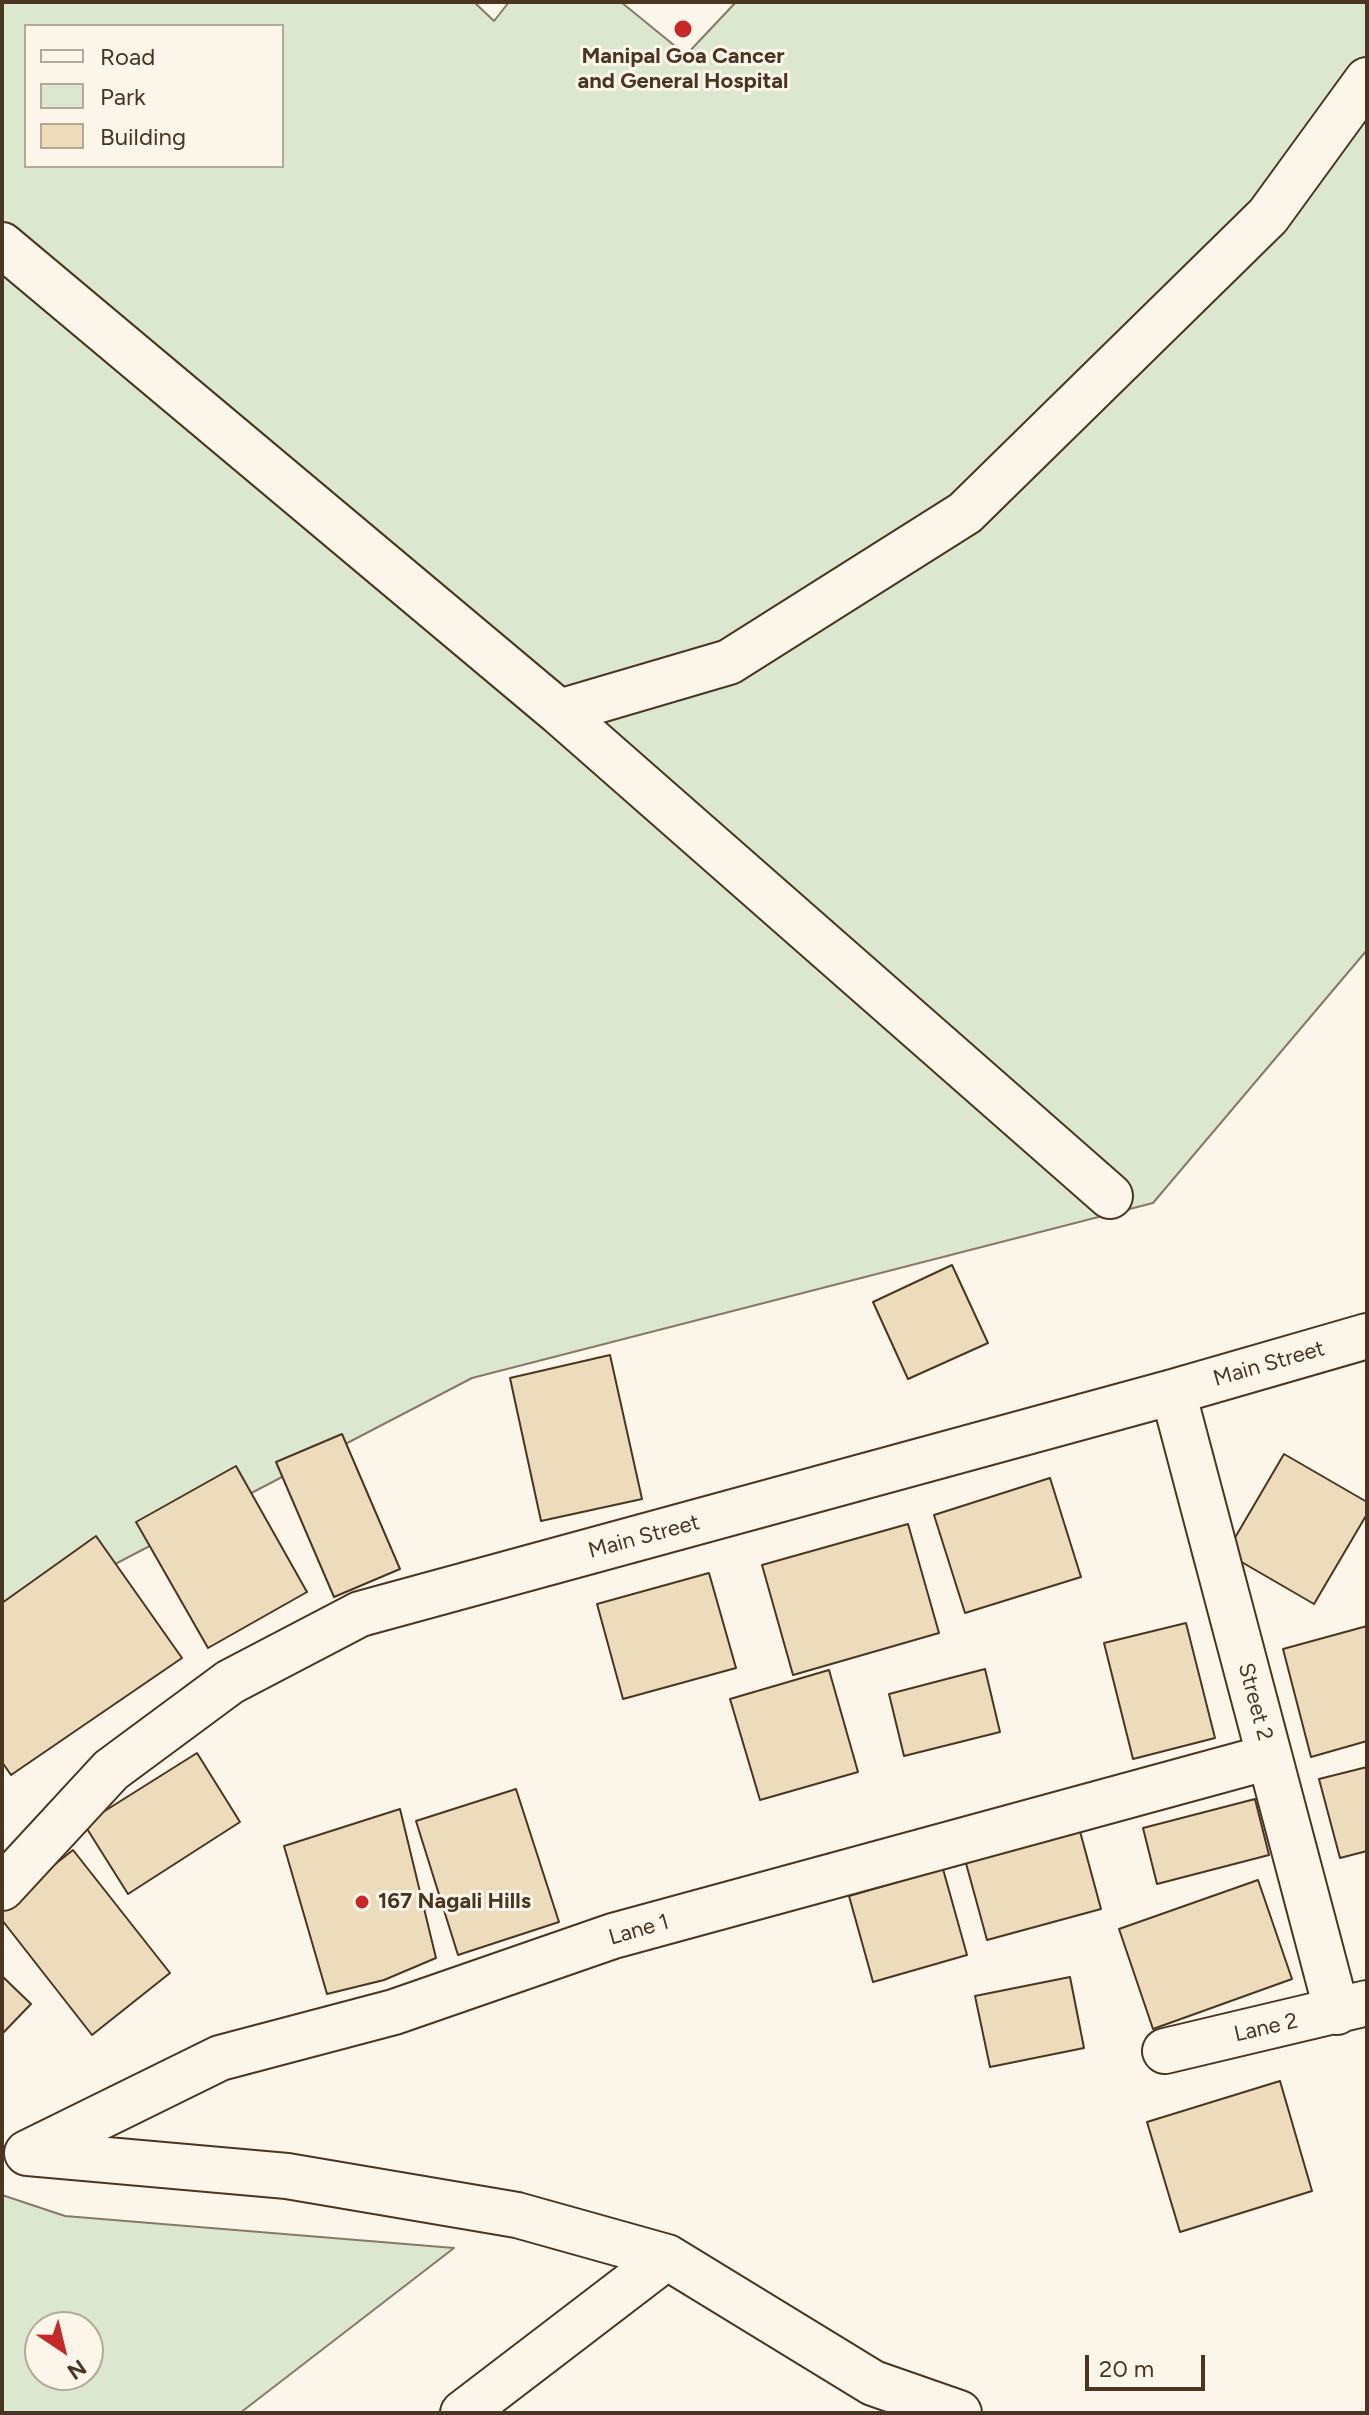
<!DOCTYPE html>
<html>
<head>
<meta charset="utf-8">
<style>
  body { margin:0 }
  #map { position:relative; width:1369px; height:2415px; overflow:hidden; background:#fbf6e9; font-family:Figtree,sans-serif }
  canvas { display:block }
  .frame { position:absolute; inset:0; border:4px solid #4a3520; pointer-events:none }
  .legend { position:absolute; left:24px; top:24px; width:260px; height:144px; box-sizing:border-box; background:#fbf6e9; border:2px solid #b4a999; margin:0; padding:10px 14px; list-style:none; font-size:24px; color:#4a3520 }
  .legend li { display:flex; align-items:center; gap:16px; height:40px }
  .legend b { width:40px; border:2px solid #b4a999 }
  .north { position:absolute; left:24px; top:2311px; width:80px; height:80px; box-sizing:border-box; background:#fbf6e9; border:2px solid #b4a999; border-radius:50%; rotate:145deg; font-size:22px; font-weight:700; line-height:32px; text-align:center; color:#4a3520 }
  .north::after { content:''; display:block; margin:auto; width:28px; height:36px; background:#c62828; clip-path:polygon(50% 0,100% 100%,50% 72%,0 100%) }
  .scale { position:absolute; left:1085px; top:2355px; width:120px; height:36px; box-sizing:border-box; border:4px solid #4a3520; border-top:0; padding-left:10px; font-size:24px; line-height:28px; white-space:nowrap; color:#4a3520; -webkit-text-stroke:6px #fbf6e9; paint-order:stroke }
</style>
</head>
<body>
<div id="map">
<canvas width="1369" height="2415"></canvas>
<div class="frame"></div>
<ul class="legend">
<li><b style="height:10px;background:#fbf6e9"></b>Road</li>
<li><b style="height:22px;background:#dce7d0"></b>Park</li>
<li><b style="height:22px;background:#ecdcbc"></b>Building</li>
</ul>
<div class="north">N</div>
<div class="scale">20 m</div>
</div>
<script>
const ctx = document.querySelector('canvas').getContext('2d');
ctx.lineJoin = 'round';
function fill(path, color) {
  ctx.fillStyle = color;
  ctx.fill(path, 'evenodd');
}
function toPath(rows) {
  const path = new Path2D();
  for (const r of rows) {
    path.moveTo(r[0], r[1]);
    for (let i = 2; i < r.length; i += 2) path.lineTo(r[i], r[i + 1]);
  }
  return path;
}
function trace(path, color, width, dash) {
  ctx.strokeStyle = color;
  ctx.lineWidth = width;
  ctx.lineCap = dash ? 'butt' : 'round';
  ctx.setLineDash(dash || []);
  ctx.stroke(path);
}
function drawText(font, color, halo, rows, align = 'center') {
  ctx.font = font + ' Figtree,sans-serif';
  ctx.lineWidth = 6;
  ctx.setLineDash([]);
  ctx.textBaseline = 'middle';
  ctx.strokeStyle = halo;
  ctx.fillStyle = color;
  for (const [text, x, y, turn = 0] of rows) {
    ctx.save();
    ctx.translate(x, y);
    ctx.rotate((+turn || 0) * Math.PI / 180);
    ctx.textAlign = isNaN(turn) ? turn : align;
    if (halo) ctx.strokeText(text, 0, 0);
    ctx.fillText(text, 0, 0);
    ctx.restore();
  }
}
const green = toPath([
  [2,2,474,2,494,21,509,2,621,2,686,55,736,2,1367,2,1367,950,1153,1203,472,1378,2,1623,2,2],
  [26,26,282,26,282,166,26,166,26,26],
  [2,2195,65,2216,454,2248,240,2413,2,2413,2,2195],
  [40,2327,88,2327,88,2375,40,2375,40,2327]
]);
const building = toPath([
  [952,1265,988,1343,908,1379,873,1302,952,1265],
  [610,1355,642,1499,541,1521,510,1378,610,1355],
  [342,1434,400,1569,334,1597,276,1462,342,1434],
  [1284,1454,1367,1502,1367,1514,1314,1604,1226,1553,1284,1454],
  [236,1466,307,1592,208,1648,136,1522,236,1466],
  [1050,1478,1081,1577,965,1613,934,1515,1050,1478],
  [908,1524,939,1633,793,1675,762,1565,908,1524],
  [96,1536,182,1658,11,1775,2,1762,2,1603,96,1536],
  [709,1573,736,1668,623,1699,597,1604,709,1573],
  [1186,1623,1215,1738,1133,1759,1104,1643,1186,1623],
  [1367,1626,1367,1741,1311,1757,1283,1649,1367,1626],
  [985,1669,1000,1732,904,1756,889,1694,985,1669],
  [829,1670,858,1772,760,1800,730,1699,829,1670],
  [197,1753,240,1822,128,1894,84,1824,197,1753],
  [1367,1767,1367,1851,1340,1858,1319,1779,1367,1767],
  [516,1789,559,1922,458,1955,416,1821,516,1789],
  [1255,1799,1269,1855,1157,1884,1143,1828,1255,1799],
  [400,1809,436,1958,384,1980,327,1994,284,1846,400,1809],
  [1078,1824,1101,1909,987,1940,964,1856,1078,1824],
  [73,1850,170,1973,92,2035,2,1920,2,1906,73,1850],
  [943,1869,967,1955,873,1982,849,1896,943,1869],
  [1258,1880,1292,1979,1153,2029,1119,1929,1258,1880],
  [2,1976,31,2004,2,2034,2,1976],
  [1070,1977,1084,2048,990,2067,975,1996,1070,1977],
  [1280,2081,1312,2191,1180,2232,1147,2122,1280,2081]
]);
const minor = toPath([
  [2,245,559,712,1110,1196],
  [559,712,729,662,965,513,1268,216,1367,80],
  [1173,1392,1337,2012],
  [2,1888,111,1770,230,1682,360,1614,1173,1392,1367,1336],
  [1165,2051,1367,2003],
  [27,2153,220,2058,394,2012,613,1936,1269,1757],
  [28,2153,287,2176,517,2215,667,2257,873,2383,959,2413],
  [463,2413,667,2257]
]);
const markers = [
  [683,29,10,"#c62828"],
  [362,1902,8,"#c62828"]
];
const poiNames = [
  ["Manipal Goa Cancer",683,57],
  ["and General Hospital",683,82],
  ["167 Nagali Hills",378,1902,"left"]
];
const streetNames = [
  ["Main Street",1269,1364,-16],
  ["Main Street",644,1537,-15],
  ["Street 2",1255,1702,75],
  ["Lane 1",639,1930,-16],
  ["Lane 2",1266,2028,-13]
];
fill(green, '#dce7d0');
trace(green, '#887966', 2);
fill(building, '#ecdcbc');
trace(building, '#4a3520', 2);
trace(minor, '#4a3520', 48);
trace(minor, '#fbf6e9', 44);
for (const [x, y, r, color] of markers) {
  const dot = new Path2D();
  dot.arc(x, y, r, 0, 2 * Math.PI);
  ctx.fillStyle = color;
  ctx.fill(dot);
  trace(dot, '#fbf6e9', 3);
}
drawText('bold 22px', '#4a3520', '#fbf6e9', poiNames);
drawText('22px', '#4a3520', '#fbf6e9', streetNames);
</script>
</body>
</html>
